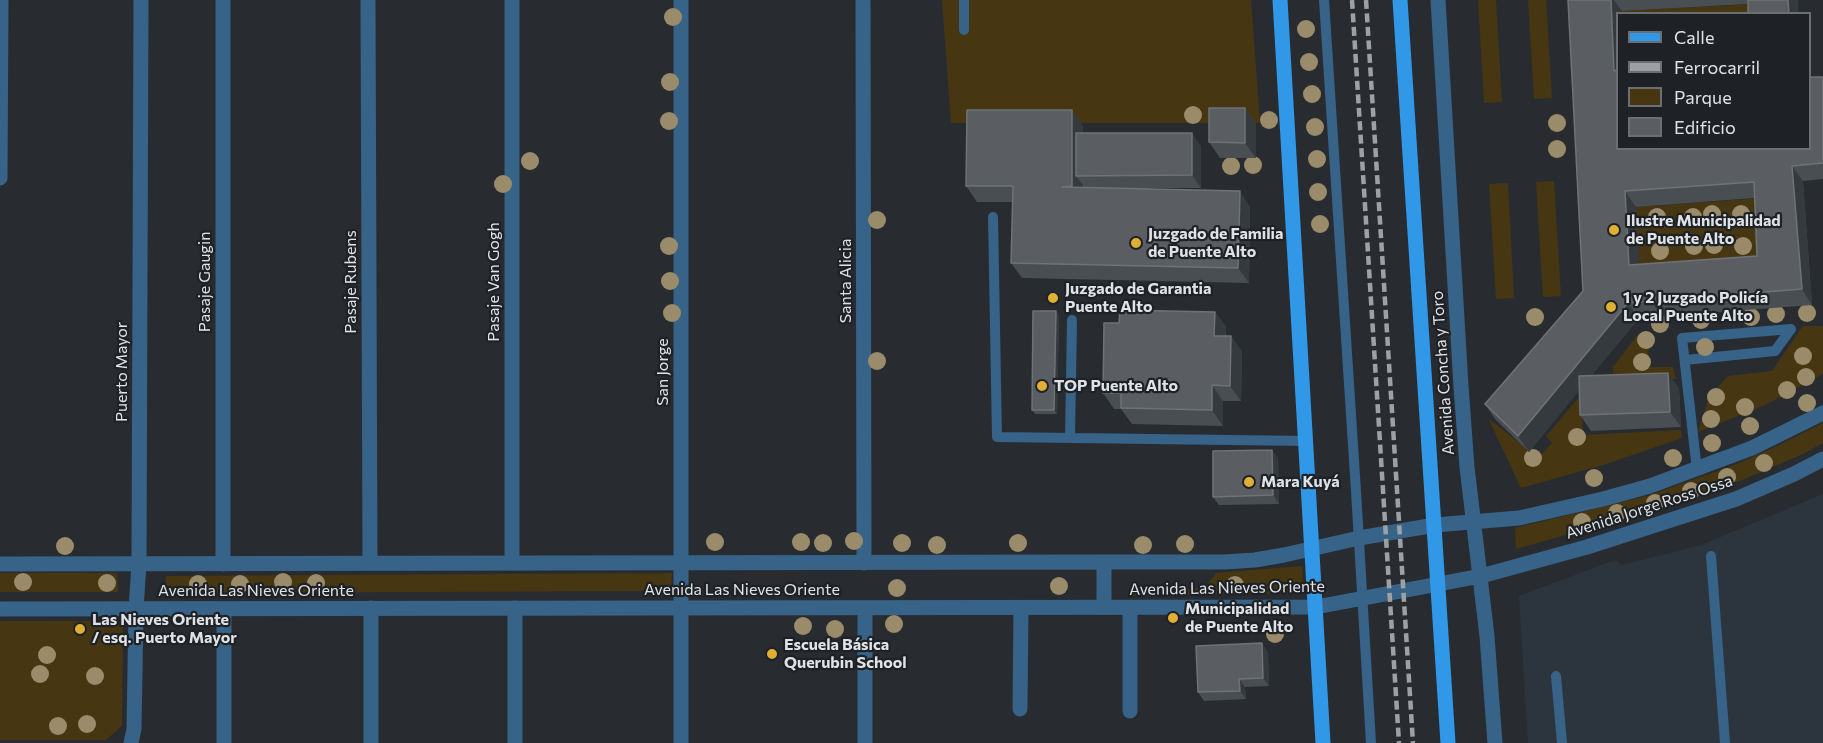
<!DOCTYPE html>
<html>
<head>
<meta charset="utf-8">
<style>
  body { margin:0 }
  #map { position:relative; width:1823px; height:743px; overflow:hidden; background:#282c30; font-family:Commissioner,sans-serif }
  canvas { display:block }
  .legend { position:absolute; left:1616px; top:12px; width:195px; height:138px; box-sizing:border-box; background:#1e2226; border:2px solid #6c6f72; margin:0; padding:8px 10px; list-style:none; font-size:18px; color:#e0e3e5 }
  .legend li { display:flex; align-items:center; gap:12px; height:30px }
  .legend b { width:30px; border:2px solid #6c6f72 }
</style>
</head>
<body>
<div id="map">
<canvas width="1823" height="743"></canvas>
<ul class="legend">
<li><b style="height:8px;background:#3098e7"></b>Calle</li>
<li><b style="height:8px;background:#9ea1a4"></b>Ferrocarril</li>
<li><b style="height:16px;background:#463712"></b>Parque</li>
<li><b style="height:16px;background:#5a5e62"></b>Edificio</li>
</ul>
</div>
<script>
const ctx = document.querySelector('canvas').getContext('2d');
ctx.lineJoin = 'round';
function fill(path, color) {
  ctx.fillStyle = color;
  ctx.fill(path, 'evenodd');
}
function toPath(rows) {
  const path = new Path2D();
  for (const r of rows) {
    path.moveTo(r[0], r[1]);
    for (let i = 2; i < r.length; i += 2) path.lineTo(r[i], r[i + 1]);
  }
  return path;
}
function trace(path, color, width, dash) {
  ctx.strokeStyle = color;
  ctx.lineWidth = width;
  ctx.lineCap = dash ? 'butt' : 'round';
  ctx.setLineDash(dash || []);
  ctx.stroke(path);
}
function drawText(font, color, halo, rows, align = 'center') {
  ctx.font = font + ' Commissioner,sans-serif';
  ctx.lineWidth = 4.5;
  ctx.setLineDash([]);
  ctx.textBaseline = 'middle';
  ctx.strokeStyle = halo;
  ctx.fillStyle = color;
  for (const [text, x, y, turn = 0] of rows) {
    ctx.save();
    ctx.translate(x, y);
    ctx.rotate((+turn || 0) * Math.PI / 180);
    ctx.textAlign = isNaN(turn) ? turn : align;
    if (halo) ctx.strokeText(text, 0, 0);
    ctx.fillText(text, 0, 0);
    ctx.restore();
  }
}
const built = toPath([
  [1823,494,1823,743,1528,743,1519,596,1615,560,1622,565,1701,545]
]);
const green = toPath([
  [942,0,1251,0,1260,123,951,123],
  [1478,0,1496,0,1502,102,1484,103],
  [1528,0,1546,0,1552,98,1534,99],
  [1758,4,1758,13,1622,14,1622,11],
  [1554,181,1561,296,1543,297,1536,182],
  [1508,183,1514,298,1496,299,1489,184],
  [1764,198,1768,271,1640,280,1636,207],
  [1803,326,1823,326,1823,374,1765,405,1698,432,1709,397,1728,376,1772,371],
  [1638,334,1649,335,1648,367,1673,367,1676,379,1614,381,1613,367],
  [1581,395,1583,435,1681,430,1682,438,1603,465,1521,488,1488,418,1538,458,1552,443,1546,436],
  [1823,423,1823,443,1803,454,1742,480,1685,501,1516,549,1515,528,1647,496,1734,465,1771,449],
  [1302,566,1304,593,1133,596,1129,591,1205,588,1216,573],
  [0,573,117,573,118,592,0,592],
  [672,573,671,591,165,593,166,576],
  [0,621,123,621,122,726,106,740,0,740]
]);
const service = toPath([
  [964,0,964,30],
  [1324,0,1356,491,1371,743],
  [993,217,997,437,1307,441],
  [1685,360,1775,351,1791,329,1682,338,1697,470],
  [1070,438,1072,320],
  [1711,556,1725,743],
  [1556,676,1562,743]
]);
const minor = toPath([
  [368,0,370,563],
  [512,0,512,563],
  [681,0,681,743],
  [863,0,864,563],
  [0,178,1,0],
  [223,564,223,0],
  [224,609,224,743],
  [1020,709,1021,608],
  [1130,711,1130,608],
  [131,743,134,729,136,609,139,564,141,0],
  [371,743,371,608],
  [515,743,515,608],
  [865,743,865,608]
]);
const tertiary = toPath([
  [1438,0,1461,386,1467,467,1487,636,1495,743],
  [0,564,1104,562,1224,562,1255,560,1284,555,1359,538,1435,525,1519,518,1603,499,1650,486,1752,448,1823,413],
  [1104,607,1104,562],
  [0,609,1316,607,1481,576,1587,547,1736,499,1794,474,1823,459]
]);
const primary = toPath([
  [1280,0,1323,743],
  [1400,0,1448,743]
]);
const rail = toPath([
  [1352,0,1399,743],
  [1366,0,1413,743]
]);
const trees = [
  [673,17],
  [1306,29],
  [1309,62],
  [670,82],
  [1312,94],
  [1193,115],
  [1269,120],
  [669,121],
  [1557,123],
  [1315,127],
  [1557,149],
  [1317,159],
  [530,161],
  [1253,165],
  [1231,166],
  [503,184],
  [1318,192],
  [1712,214],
  [1741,214],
  [1657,217],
  [1693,217],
  [877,220],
  [1320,224],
  [1714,245],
  [669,246],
  [1694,246],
  [1743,246],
  [1660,251],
  [670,281],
  [672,313],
  [1807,313],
  [1776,314],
  [1535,317],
  [1751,317],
  [1701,320],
  [1660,324],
  [1646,340],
  [1705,347],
  [1803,356],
  [877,361],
  [1642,362],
  [1806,377],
  [1787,390],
  [1716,397],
  [1807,403],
  [1745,407],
  [1711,419],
  [1750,426],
  [1577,437],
  [1712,443],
  [1533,458],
  [1673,458],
  [1764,463],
  [1727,477],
  [1594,478],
  [1691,491],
  [1655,503],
  [1617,513],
  [1582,522],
  [854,541],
  [715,542],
  [801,542],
  [823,543],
  [902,543],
  [1018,543],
  [1185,544],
  [937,545],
  [1143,545],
  [65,546],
  [23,582],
  [283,582],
  [107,583],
  [316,583],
  [198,584],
  [240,584],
  [1235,585],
  [1059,586],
  [897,588],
  [894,624],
  [803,626],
  [835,629],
  [1275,634],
  [47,655],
  [40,674],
  [95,676],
  [87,724],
  [58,726]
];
const wall = toPath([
  [1568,0,1798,0,1748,4,1622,11,1617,148,1809,148,1823,77,1823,179,1803,181,1812,305,1639,318,1591,376,1679,388,1681,427,1591,431,1580,415,1579,390,1529,452,1495,419,1485,404,1583,291],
  [1754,198,1757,256,1639,264,1636,207],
  [1245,108,1256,124,1256,158,1220,158,1209,142],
  [1083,126,1083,133,1201,146,1201,188,1091,188,1250,207,1249,283,1022,278,1011,263,1013,202,977,202,966,186],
  [1056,311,1059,316,1057,414,1035,414,1032,410],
  [1215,312,1226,327,1226,336,1231,336,1242,352,1241,401,1223,401,1223,426,1132,424,1121,409,1114,409,1103,393],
  [1278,458,1279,504,1219,505,1213,497],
  [1268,652,1269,686,1245,687,1246,699,1204,701,1198,692]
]);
const shadedWall = toPath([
  [1611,0,1614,0,1622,11,1622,14,1617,14,1617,75,1614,71],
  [1788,0,1798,0,1799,14,1789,14],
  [1245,108,1256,124,1256,158,1245,143],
  [1072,110,1083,126,1083,176,1076,176,1083,185,1083,202,1072,186],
  [1192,133,1201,146,1201,188,1192,175],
  [1792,166,1803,181,1812,305,1802,289],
  [1240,191,1250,207,1249,283,1238,268],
  [1625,191,1636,207,1640,280,1629,265],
  [1628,303,1639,318,1529,452,1518,436],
  [1056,311,1059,316,1057,414,1054,410],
  [1215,312,1226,327,1225,351,1214,336],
  [1231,336,1242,352,1241,401,1230,386],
  [1668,373,1679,388,1681,427,1670,412],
  [1212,385,1223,401,1223,426,1212,410],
  [1272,450,1278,458,1279,504,1273,495],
  [1262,643,1268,652,1269,686,1263,678],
  [1239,679,1245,687,1246,699,1240,691]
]);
const building = toPath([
  [1568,0,1611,0,1614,71,1617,70,1617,148,1809,148,1809,77,1823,77,1823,163,1792,166,1802,289,1628,303,1518,436,1485,404,1583,291,1568,0],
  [1754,182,1757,256,1629,265,1625,191,1754,182],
  [1748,0,1788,0,1789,14,1748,14,1748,0],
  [1209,108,1245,108,1245,143,1209,142,1209,108],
  [967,110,1072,110,1072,186,1062,187,1240,191,1238,268,1011,263,1013,186,966,186,967,110],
  [1076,133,1192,133,1192,175,1076,176,1076,133],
  [1120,310,1215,312,1214,336,1231,336,1230,386,1212,385,1212,410,1121,408,1121,393,1103,393,1104,323,1119,323,1120,310],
  [1033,311,1056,311,1054,410,1032,410,1033,311],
  [1668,373,1670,412,1580,415,1579,376,1668,373],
  [1272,450,1273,495,1213,497,1213,451,1272,450],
  [1262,643,1263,678,1239,679,1240,691,1198,692,1196,646,1262,643]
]);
const markers = [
  [1614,230,6,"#dfb034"],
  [1136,243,6,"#dfb034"],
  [1053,298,6,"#dfb034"],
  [1611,307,6,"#dfb034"],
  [1042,386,6,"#dfb034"],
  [1249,482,6,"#dfb034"],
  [1173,618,6,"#dfb034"],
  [80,629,6,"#dfb034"],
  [772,654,6,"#dfb034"]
];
const poiNames = [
  ["Ilustre Municipalidad",1626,221],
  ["de Puente Alto",1626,239],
  ["Juzgado de Familia",1148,234],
  ["de Puente Alto",1148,252],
  ["Juzgado de Garantia",1065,289],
  ["Puente Alto",1065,307],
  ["1 y 2 Juzgado Policía",1623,298],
  ["Local Puente Alto",1623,316],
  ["TOP Puente Alto",1054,386],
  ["Mara Kuyá",1261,482],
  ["Municipalidad",1185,609],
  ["de Puente Alto",1185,627],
  ["Las Nieves Oriente",92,620],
  ["/ esq. Puerto Mayor",92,638],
  ["Escuela Básica",784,645],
  ["Querubin School",784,663]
];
const streetNames = [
  ["Santa Alicia",846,281,-90],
  ["Pasaje Gaugin",205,282,-90],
  ["Pasaje Rubens",351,282,-90],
  ["Pasaje Van Gogh",494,282,-90],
  ["Puerto Mayor",122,372,-90],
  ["San Jorge",663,372,-90],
  ["Avenida Concha y Toro",1443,373,-94],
  ["Avenida Jorge Ross Ossa",1649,507,-18],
  ["Avenida Las Nieves Oriente",1227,588,-1],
  ["Avenida Las Nieves Oriente",742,590],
  ["Avenida Las Nieves Oriente",256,591]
];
fill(built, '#2c353d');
fill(green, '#463712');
trace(service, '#376389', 10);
trace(minor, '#376389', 15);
trace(tertiary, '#376389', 15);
trace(primary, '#3098e7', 15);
trace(rail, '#9ea1a4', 4.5, [9, 4.5]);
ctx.fillStyle = '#9a8c6b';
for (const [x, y] of trees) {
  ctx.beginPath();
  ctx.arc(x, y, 9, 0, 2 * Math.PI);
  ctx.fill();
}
fill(wall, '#494e52');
fill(shadedWall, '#353a3e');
fill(building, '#5a5e62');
trace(building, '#6f7376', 1.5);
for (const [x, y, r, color] of markers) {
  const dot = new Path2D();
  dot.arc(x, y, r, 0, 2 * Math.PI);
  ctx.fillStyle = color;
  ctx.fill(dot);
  trace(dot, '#1e2226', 2);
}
drawText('bold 16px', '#e0e3e5', '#1e2226', poiNames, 'left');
drawText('16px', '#e0e3e5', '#1e2226', streetNames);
</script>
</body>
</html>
